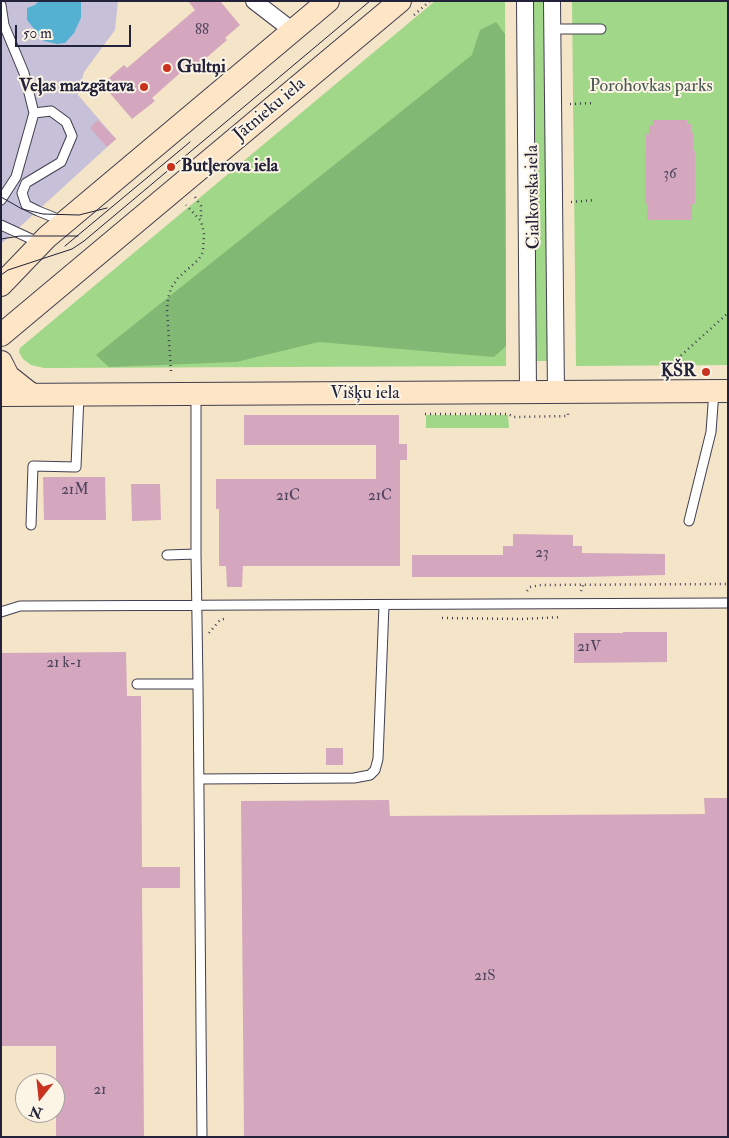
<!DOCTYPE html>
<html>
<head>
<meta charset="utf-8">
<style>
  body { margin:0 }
  #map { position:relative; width:729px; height:1138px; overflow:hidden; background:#f4e4c8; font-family:"IM FELL Double Pica",serif }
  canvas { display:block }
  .frame { position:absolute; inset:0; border:2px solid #22223b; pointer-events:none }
  .north { position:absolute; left:15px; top:1073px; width:50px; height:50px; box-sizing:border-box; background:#fcf5e5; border:1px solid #a5a1a1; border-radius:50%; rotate:196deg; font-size:14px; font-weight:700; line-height:20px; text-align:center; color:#22223b }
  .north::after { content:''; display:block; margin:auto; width:18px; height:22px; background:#c8321e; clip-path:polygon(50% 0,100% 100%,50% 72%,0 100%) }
  .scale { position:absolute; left:15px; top:25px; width:116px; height:22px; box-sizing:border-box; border:2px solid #22223b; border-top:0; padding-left:6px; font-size:15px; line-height:18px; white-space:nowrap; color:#22223b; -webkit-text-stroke:4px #fcf5e5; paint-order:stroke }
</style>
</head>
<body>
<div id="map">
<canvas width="729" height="1138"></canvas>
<div class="frame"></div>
<div class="north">N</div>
<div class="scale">50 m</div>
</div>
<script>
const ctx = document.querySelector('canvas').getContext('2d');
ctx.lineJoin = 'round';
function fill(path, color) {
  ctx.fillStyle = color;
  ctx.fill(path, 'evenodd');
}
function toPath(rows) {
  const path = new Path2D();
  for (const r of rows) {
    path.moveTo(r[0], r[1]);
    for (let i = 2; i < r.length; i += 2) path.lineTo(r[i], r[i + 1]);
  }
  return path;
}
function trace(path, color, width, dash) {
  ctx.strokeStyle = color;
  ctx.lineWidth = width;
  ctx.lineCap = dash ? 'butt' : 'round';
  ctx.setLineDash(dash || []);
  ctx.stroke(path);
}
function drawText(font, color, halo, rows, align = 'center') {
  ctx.font = font + ' "IM FELL Double Pica",serif';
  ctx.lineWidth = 4;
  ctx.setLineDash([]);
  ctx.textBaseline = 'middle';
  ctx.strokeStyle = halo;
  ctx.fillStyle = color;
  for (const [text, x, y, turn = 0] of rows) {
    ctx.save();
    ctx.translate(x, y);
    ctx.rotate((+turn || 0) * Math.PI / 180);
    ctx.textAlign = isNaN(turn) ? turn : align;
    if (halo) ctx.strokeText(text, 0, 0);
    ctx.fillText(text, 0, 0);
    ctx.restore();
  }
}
const industrial = toPath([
  [1,1,118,1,115,30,84,72,78,95,116,139,1,244]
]);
const green = toPath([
  [435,1,505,1,506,366,44,368,31,365,23,359,19,352,20,348],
  [533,1,546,1,548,361,535,361],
  [572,1,728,1,728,365,576,366],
  [426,415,508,415,509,428,426,428]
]);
const forest = toPath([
  [496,22,505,34,506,346,494,357,319,342,236,362,109,367,96,355,472,55,480,30]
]);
const water = toPath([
  [39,1,81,1,81,18,74,33,65,43,57,44,44,41,27,20,27,8,35,5]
]);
const building = toPath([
  [188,1,220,1,240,25,225,38,227,40,192,70,188,66,152,98,155,101,132,119,102,84,124,65,127,68,195,10],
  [98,120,116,139,107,147,90,128],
  [653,120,687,120,687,124,691,124,691,133,693,133,693,151,695,151,695,204,692,204,692,220,647,220,647,204,645,204,645,151,646,152,646,134,649,134,649,126,653,125],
  [244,415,399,415,399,444,407,444,407,460,400,460,400,566,243,566,242,587,227,587,226,566,219,566,219,509,216,509,216,479,376,479,376,445,244,445],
  [43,477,105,477,106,520,44,520],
  [131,484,160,484,161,520,132,521],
  [513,534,573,535,573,546,582,546,582,553,665,554,665,575,582,577,412,577,412,555,503,555,503,546,513,546],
  [623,632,667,632,667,662,574,663,574,633,623,633],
  [126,652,127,696,141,696,142,867,180,867,180,888,142,888,144,1137,56,1137,56,1046,1,1046,1,653],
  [326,748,343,748,343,765,326,765],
  [704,798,728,798,728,1137,244,1137,241,801,389,800,390,816,705,814]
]);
const path = toPath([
  [414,15,430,1],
  [570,104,595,103],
  [195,197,201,206,201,220],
  [571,202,596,200],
  [666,369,728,313],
  [171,371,167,310,168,299,171,288,178,278,199,259,203,252,204,233,201,221,186,205],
  [425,414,508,414,514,417,568,416,568,410],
  [527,591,530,587,541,585,728,584],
  [581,591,583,585],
  [442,618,523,619,561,617],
  [209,633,220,620,224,619]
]);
const lane = toPath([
  [1,5,4,25,24,73,34,113,16,177,1,200],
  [552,29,601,29],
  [34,113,51,111,66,122,72,136,61,162,26,183,22,193,26,205,38,211,63,221],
  [1,225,40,243],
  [196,394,196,554,198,684,202,1137],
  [689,521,711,432,714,391],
  [31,525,33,466,76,467,79,395],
  [167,555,196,554],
  [1,612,20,606,728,603],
  [137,684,198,684],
  [199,779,354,778,370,775,375,770,378,759,384,605]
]);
const street = toPath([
  [254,1,293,31],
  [525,1,528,392],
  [552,1,556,393]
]);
const secondary = toPath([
  [1,285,47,237,328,1],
  [1,335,400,1],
  [1,362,8,376,32,395],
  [1,395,728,391]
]);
const tram = toPath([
  [1,197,22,209,43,214,79,215,107,208],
  [1,239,20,236,78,236],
  [65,246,190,142],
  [1,275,8,270,72,249,84,241,370,1]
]);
const markers = [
  [167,68,5,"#c8321e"],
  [144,87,5,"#c8321e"],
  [171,167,5,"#c8321e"],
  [706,372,5,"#c8321e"]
];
const numberNames = [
  ["88",202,31],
  ["36",670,175],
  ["21M",75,491],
  ["21C",288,497],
  ["21C",380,497],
  ["23",542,554],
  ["21V",589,648],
  ["21 k-1",64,664],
  ["21S",485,977],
  ["21",100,1091]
];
const poiNames = [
  ["Gultņi",177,68],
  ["Veļas mazgātava",134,87,"right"],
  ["Butļerova iela",181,167],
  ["ĶŠR",696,372,"right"]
];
const parkNames = [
  ["Porohovkas parks",651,87]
];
const streetNames = [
  ["Jātnieku iela",270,110,-40],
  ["Cialkovska iela",534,197,-91],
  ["Višķu iela",365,394]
];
fill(industrial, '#c7c0d9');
fill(green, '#a0d788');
fill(forest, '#80b874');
fill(water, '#54b1d2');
fill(building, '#d4a7bf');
trace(lane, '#423f50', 11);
trace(street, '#423f50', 18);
trace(secondary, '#423f50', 24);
trace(path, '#423f50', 2.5, [1, 4]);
trace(lane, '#fff', 9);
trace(street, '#fff', 16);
trace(secondary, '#fde5c5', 22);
trace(tram, '#22223b', 1);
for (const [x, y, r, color] of markers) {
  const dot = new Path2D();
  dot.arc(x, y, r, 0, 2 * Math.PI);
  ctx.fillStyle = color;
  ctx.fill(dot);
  trace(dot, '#fcf5e5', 2);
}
drawText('15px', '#4e435c', null, numberNames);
drawText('bold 18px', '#22223b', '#fcf5e5', poiNames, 'left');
drawText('18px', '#485852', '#fcf5e5', parkNames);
drawText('18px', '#22223b', '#fcf5e5', streetNames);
</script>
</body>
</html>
